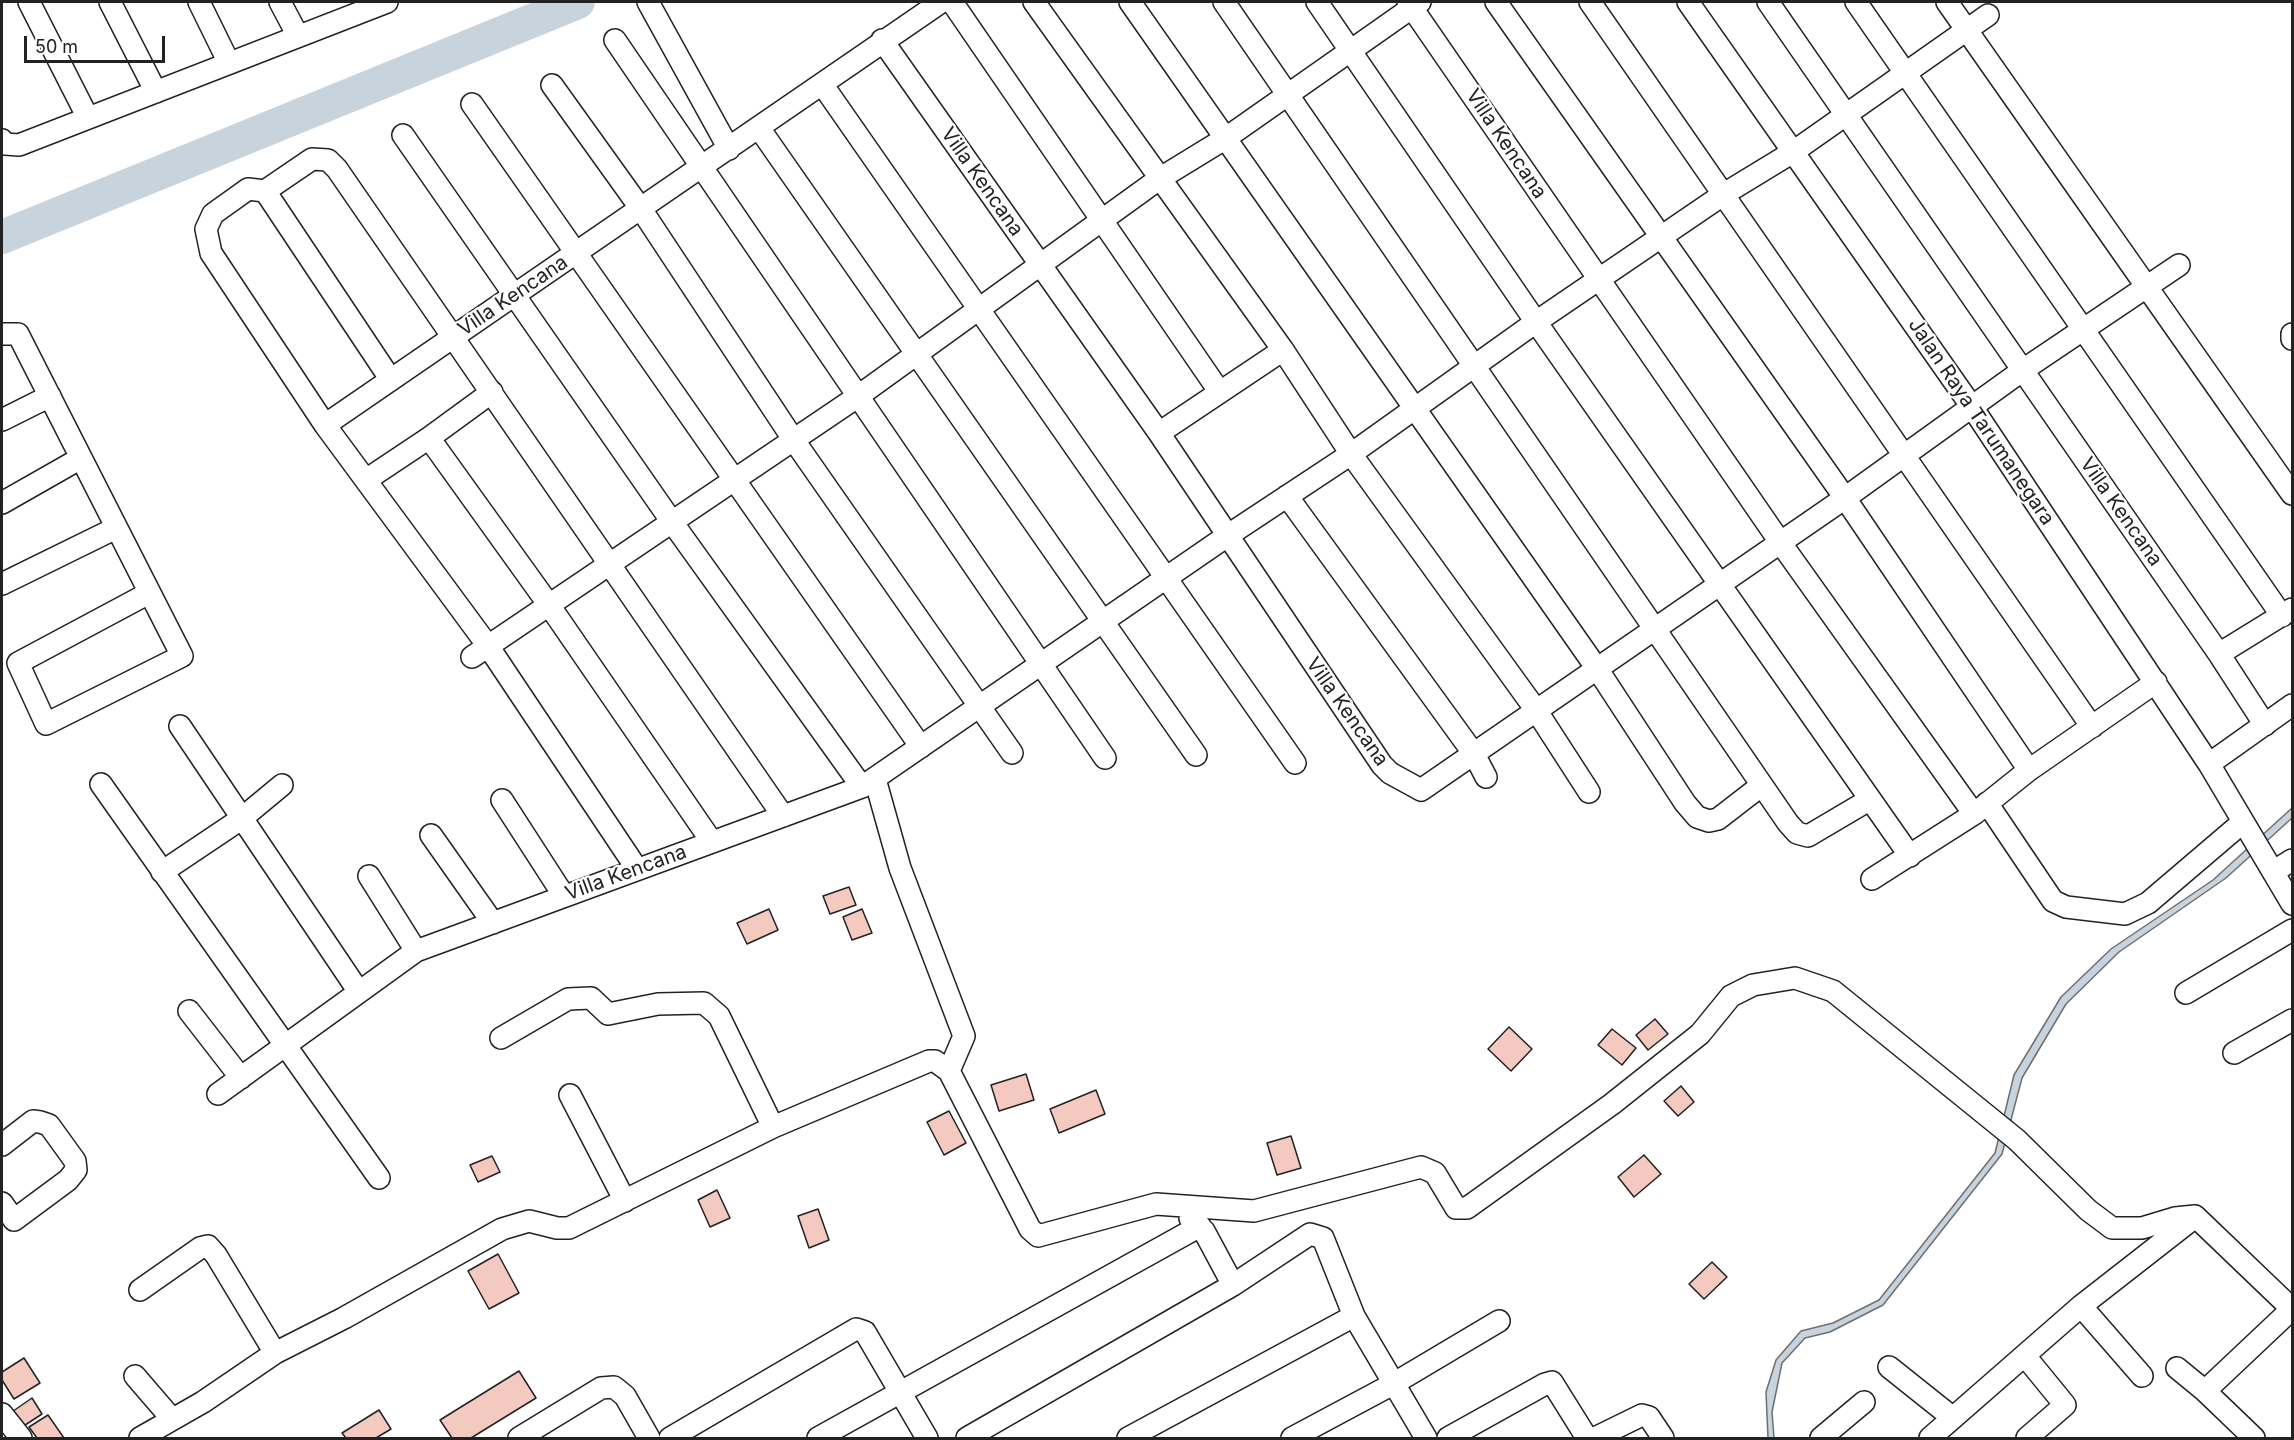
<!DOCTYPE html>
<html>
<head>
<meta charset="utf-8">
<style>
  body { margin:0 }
  #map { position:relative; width:2294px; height:1440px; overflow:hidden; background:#fff; font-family:Inter,sans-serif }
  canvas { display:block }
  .frame { position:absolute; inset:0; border:3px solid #222; pointer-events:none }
  .scale { position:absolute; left:24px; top:36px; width:141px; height:27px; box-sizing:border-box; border:3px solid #222; border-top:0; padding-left:8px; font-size:18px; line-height:21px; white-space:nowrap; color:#222; -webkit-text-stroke:4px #fff; paint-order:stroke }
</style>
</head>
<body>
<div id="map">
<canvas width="2294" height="1440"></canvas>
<div class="frame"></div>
<div class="scale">50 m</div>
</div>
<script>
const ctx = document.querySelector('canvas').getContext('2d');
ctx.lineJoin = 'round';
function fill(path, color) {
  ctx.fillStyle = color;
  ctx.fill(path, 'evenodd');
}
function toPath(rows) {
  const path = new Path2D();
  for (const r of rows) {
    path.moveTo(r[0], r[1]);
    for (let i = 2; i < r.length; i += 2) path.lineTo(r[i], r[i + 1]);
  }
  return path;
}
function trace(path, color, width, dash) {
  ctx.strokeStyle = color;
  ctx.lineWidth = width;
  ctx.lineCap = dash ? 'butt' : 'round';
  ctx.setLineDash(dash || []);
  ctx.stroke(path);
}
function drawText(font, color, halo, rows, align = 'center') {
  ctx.font = font + ' Inter,sans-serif';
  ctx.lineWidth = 4.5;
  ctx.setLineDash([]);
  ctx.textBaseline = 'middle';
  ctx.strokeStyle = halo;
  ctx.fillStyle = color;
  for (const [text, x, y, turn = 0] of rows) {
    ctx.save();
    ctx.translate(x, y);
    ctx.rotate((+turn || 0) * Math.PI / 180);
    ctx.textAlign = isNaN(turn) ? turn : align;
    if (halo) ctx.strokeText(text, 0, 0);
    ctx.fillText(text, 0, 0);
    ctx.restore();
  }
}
const water = toPath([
  [2292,808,2292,818,2226,878,2119,952,2066,1004,2022,1078,2002,1154,1883,1305,1830,1332,1805,1338,1782,1363,1772,1412,1774,1438,1768,1438,1766,1392,1776,1360,1801,1331,1833,1323,1879,1300,1995,1153,2014,1075,2061,997,2111,949,2213,880,2292,808]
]);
const river = toPath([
  [2,237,578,2]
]);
const building = toPath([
  [849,887,856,905,830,914,823,896,849,887],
  [769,909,778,930,747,944,737,923,769,909],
  [862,909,872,933,852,940,843,917,862,909],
  [1655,1019,1668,1034,1648,1050,1636,1035,1655,1019],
  [1509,1027,1532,1049,1511,1071,1488,1049,1509,1027],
  [1612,1029,1636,1048,1622,1065,1598,1045,1612,1029],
  [1026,1074,1034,1100,999,1111,991,1085,1026,1074],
  [1681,1086,1694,1102,1678,1116,1664,1101,1681,1086],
  [1096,1090,1105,1114,1059,1133,1050,1109,1096,1090],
  [949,1111,966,1143,944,1155,927,1122,949,1111],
  [1291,1136,1301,1168,1277,1175,1267,1143,1291,1136],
  [1644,1155,1661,1174,1634,1197,1618,1177,1644,1155],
  [492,1156,500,1172,478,1182,470,1165,492,1156],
  [717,1190,730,1218,710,1227,698,1200,717,1190],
  [818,1209,829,1240,809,1248,798,1216,818,1209],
  [498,1254,519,1293,489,1309,468,1271,498,1254],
  [1712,1262,1727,1277,1704,1299,1689,1284,1712,1262],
  [24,1358,40,1383,14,1399,2,1380,2,1372,24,1358],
  [519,1371,536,1398,471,1438,452,1438,440,1420,519,1371],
  [32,1398,42,1414,16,1431,6,1416,32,1398],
  [379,1410,391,1429,376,1438,346,1438,342,1433,379,1410],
  [48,1415,64,1438,37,1438,29,1427,48,1415]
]);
const minor = toPath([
  [29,2,88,118],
  [110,2,156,92],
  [199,2,229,63],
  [280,2,298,36],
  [648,2,729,149],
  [952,2,1219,391],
  [1034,2,1283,350,1351,454,1536,710,1589,792],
  [1130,2,1598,670,1685,803,1697,817,1709,821,1718,819,1762,785],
  [1224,2,1788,823,1797,833,1808,836,1869,800],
  [1317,2,1536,322,1910,856],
  [1408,2,1780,542,1974,814],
  [1496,2,1845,498,2029,770],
  [1590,2,2092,727],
  [1688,2,1972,407,2209,764,2292,904],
  [1768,2,2219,654],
  [1856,2,2282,616],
  [1947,2,2292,494],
  [615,40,1105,758],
  [882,40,1159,433,1382,765,1390,773,1421,790,1845,498,2023,370,2179,265],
  [822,84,1295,763],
  [552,85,641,209,793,439,1012,753],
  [472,104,921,747],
  [759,128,1196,755],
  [403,135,672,522,862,787],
  [2,140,5,144,19,145,387,2],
  [265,191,312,159,328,160,337,169,783,816],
  [2,334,18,334,182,656,46,724,18,663,149,593],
  [2292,334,2292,339],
  [391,380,265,191,248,189,213,214,206,229,211,253,325,425,488,646,637,869],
  [2,420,50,396],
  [325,425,941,2],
  [1159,433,1283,350],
  [429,438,549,605,712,842],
  [366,480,429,438,492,392],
  [1287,496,1474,754,1486,777],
  [2,503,81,458],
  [2,584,116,528],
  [472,657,857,397,1159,179,1226,138,1420,2],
  [2265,725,2219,654,2292,609],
  [180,726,359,992],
  [2209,764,2292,705],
  [875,779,900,868,964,1036,949,1071],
  [101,784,379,1178],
  [502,800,564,896],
  [1987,803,2053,901,2066,907,2125,914,2148,903,2243,822],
  [431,835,493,923],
  [162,872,241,819,282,785],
  [2273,872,2292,860],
  [369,876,416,951],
  [1872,879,1974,814,2029,770,2156,682],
  [2186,993,2292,930],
  [189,1011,241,1078],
  [501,1038,568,999,591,998,608,1014,658,1004,704,1003,719,1016,773,1127],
  [2234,1053,2292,1020],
  [218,1094,416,951,862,787,1227,536,1351,454,1536,322,1724,194,1793,152,1988,15],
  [570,1095,625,1201],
  [2,1145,33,1121,40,1122,49,1125,75,1161,76,1170,68,1180,14,1220,2,1203],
  [1190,1218,1204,1231,1233,1285],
  [140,1290,200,1248,208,1246,216,1255,275,1353],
  [2081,1306,2142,1376],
  [2025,1356,2065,1405,2027,1438],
  [1889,1367,1953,1418],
  [2177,1368,2205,1391,2254,1438],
  [135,1376,172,1419],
  [2,1414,21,1438],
  [140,1438,203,1402,275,1353,344,1318,502,1229,529,1221,557,1228,569,1228,773,1127,929,1061,935,1061,949,1071,1030,1229,1038,1236,1156,1204,1254,1211,1421,1167,1435,1173,1456,1208,1467,1208,1612,1104,1700,1034,1731,996,1753,985,1795,978,1833,991,2017,1140,2088,1210,2112,1228,2142,1228,2175,1218,2195,1216,2292,1309,2205,1391],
  [519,1438,601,1388,614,1387,625,1396,649,1438],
  [670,1438,856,1329,865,1332,927,1438],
  [818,1438,1200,1226],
  [967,1438,1233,1285,1310,1234,1323,1238,1354,1316,1426,1438],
  [1128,1438,1354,1316],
  [1292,1438,1393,1384,1499,1321],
  [1448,1438,1545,1384,1552,1382,1587,1438],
  [1595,1438,1642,1415,1649,1417,1663,1438],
  [1821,1438,1864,1402],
  [1930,1438,2081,1306,2195,1217]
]);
const streetNames = [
  ["Villa Kencana",1506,144,56],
  ["Villa Kencana",982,182,55],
  ["Villa Kencana",513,296,-34],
  ["Jalan Raya Tarumanegara",1981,422,56],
  ["Villa Kencana",2121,512,55],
  ["Villa Kencana",1347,712,55],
  ["Villa Kencana",626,873,-20]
];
fill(water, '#c7d3dd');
trace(water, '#6f6f6f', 1.5);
trace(river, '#c7d3dd', 34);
fill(building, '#f3c9c0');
trace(building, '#222', 1.5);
trace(minor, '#222', 24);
trace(minor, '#fff', 21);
drawText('20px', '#222', '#fff', streetNames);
</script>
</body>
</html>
